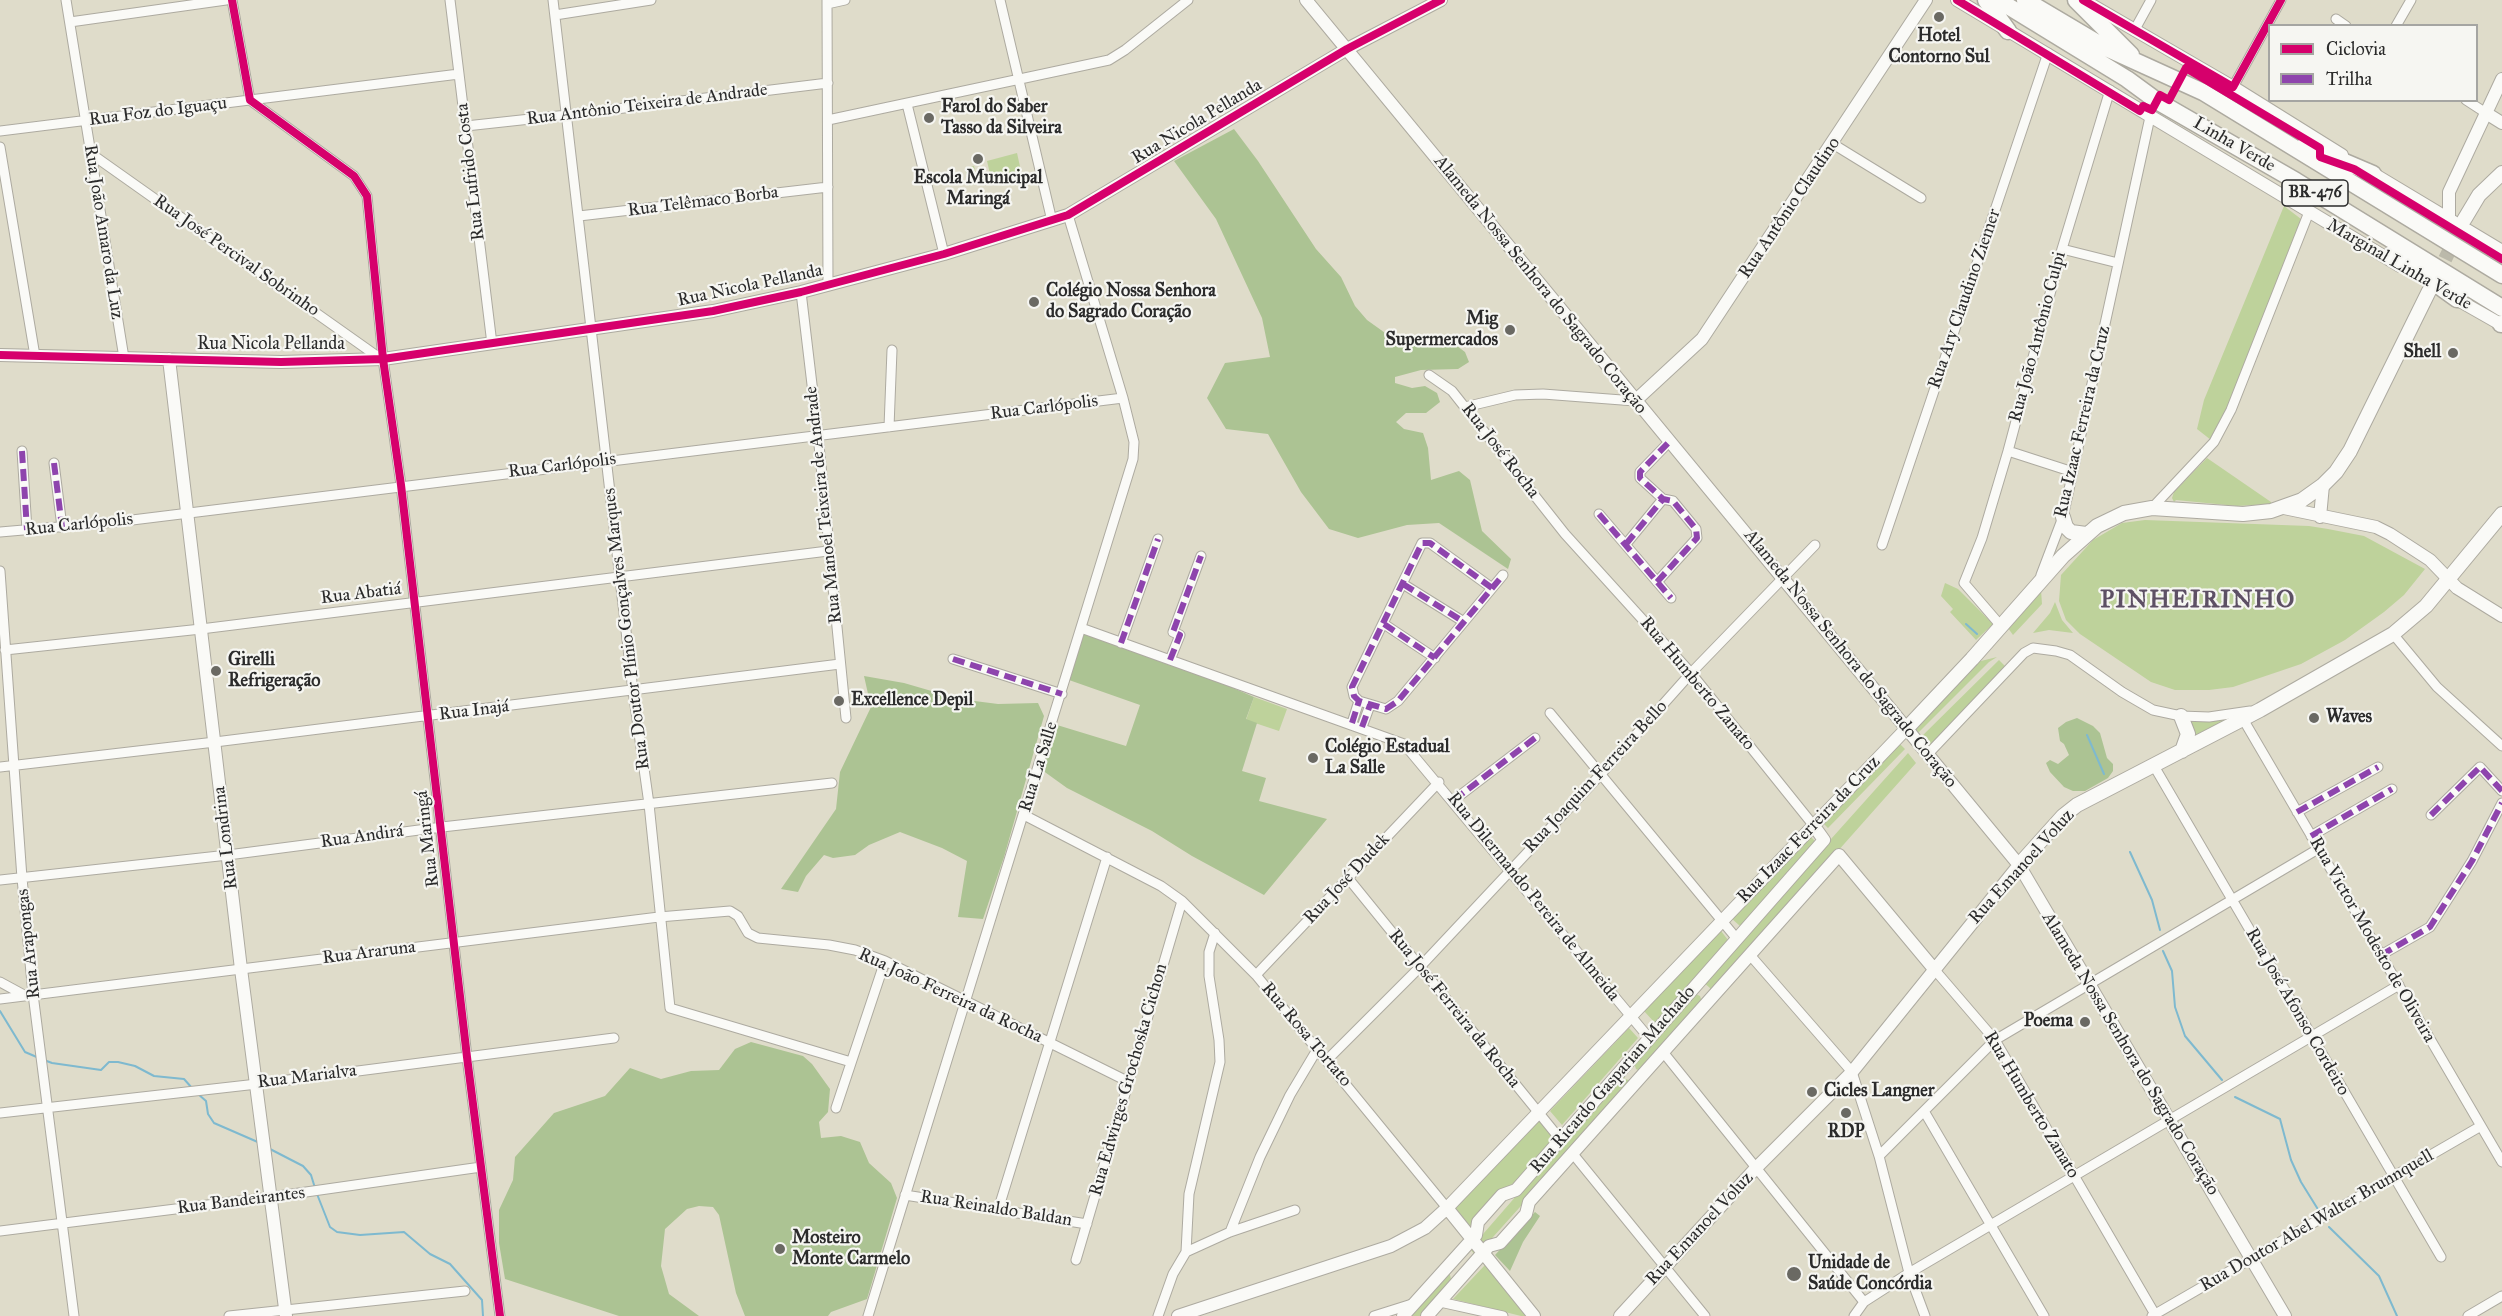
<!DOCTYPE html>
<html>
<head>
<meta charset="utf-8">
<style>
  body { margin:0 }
  #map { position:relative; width:2502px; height:1316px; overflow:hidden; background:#dfdcca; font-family:"IM FELL Great Primer",serif }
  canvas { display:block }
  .legend { position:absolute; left:2268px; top:24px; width:210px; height:78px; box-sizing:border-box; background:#f6f6f2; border:2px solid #a5a5a2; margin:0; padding:8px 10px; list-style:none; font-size:18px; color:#2b2b2b }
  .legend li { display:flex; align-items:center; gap:12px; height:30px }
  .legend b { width:30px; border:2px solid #a5a5a2 }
</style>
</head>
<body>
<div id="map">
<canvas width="2502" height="1316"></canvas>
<ul class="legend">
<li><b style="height:8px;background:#d6006c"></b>Ciclovia</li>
<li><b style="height:8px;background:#8e44ad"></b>Trilha</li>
</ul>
</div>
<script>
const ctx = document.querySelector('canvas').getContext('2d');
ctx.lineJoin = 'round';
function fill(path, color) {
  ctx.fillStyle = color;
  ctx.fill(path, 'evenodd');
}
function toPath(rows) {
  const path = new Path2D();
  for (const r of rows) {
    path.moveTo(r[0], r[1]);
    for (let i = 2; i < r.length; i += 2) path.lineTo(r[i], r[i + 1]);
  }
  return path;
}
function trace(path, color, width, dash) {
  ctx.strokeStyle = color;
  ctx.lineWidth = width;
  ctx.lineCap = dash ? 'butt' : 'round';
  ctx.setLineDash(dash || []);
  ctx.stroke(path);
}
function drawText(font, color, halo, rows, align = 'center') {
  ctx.font = font + ' "IM FELL Great Primer",serif';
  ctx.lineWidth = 4.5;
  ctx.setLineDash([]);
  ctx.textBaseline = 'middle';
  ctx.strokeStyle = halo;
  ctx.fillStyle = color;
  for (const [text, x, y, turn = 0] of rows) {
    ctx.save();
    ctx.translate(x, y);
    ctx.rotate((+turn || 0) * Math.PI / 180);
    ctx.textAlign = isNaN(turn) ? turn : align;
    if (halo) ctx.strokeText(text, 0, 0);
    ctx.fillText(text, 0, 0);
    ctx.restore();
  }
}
const green = toPath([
  [1017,153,1021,171,991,178,987,161],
  [974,166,978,183,969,186,965,168],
  [2284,206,2301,219,2224,419,2211,440,2197,429,2204,400],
  [2207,458,2271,502,2271,504,2237,506,2176,500,2174,502,2172,498,2174,492],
  [2145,520,2309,526,2328,529,2364,536,2425,569,2404,595,2384,612,2345,640,2301,664,2233,687,2209,690,2175,690,2151,682,2080,634,2066,620,2059,601,2061,575,2093,540,2122,523],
  [1945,583,1958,589,1993,624,1976,640,1950,612,1953,609,1941,596],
  [2041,590,2042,604,2013,635,2008,628],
  [2055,602,2062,620,2073,633,2049,630,2033,633,2050,613],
  [1997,657,1989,662,1917,734,1911,727,1977,662],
  [1999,660,2009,670,1928,750,1919,739],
  [1254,697,1287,709,1279,731,1246,720],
  [2232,717,2188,746,2187,719],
  [1899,743,1905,749,1828,828,1822,822],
  [1908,753,1916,763,1710,995,1710,988,1703,982],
  [1810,836,1816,842,1740,926,1731,918],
  [1721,931,1728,940,1655,1023,1644,1011],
  [1694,993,1700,996,1702,1002,1640,1071,1636,1069,1634,1063],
  [1629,1028,1638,1038,1562,1125,1550,1111],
  [1624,1072,1625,1079,1633,1081,1476,1256,1470,1249],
  [1540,1120,1556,1139,1524,1176,1499,1193,1469,1227,1454,1209],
  [1485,1265,1530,1316,1521,1316,1453,1299],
  [1449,1271,1451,1279,1420,1316,1408,1316]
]);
const forest = toPath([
  [1234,129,1258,161,1316,249,1341,277,1355,306,1367,320,1402,345,1453,343,1465,352,1469,362,1458,369,1421,370,1395,377,1395,383,1412,388,1425,386,1437,393,1440,402,1426,413,1406,413,1396,422,1404,429,1423,433,1428,448,1431,480,1459,471,1470,480,1482,531,1511,559,1508,569,1439,523,1407,525,1358,538,1329,529,1301,492,1268,434,1226,429,1207,398,1225,363,1270,357,1262,318,1216,219,1174,161],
  [1084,634,1203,675,1254,697,1246,719,1257,723,1242,771,1266,778,1259,801,1327,819,1264,895,1192,856,1152,831,1067,788,1042,770,1057,725,1126,746,1140,705,1069,680],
  [864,676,904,683,959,699,998,704,1038,703,1044,716,1004,857,983,919,958,917,967,861,942,848,900,832,869,845,855,855,833,858,824,855,806,876,798,892,781,889,836,809,840,772,871,707],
  [2077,718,2093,726,2100,733,2107,758,2113,764,2113,771,2108,778,2085,791,2073,791,2064,787,2050,772,2046,763,2050,760,2058,764,2069,755,2064,744,2060,741,2058,728,2066,722],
  [751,1042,803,1056,812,1064,830,1089,828,1112,819,1122,821,1138,841,1136,860,1142,869,1163,891,1183,897,1198,867,1299,831,1312,828,1316,745,1316,736,1293,719,1215,713,1207,699,1206,687,1209,665,1229,661,1266,669,1294,699,1316,619,1316,505,1279,499,1243,499,1210,513,1180,515,1157,554,1113,605,1096,630,1068,661,1079,691,1071,719,1070,735,1049],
  [1535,1212,1540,1216,1523,1242,1510,1271,1495,1255]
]);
const stream = toPath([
  [1966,624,1977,634],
  [2087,735,2104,774],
  [2130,852,2152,900,2160,930],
  [2163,951,2172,971,2175,1007,2185,1036,2222,1080],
  [0,1011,25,1052,39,1058],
  [44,1060,52,1063,101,1070,109,1062,118,1062,135,1066,154,1076,184,1079,192,1088],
  [198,1094,206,1101,208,1114,214,1123,260,1143],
  [2235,1097,2280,1119,2291,1160,2301,1182,2319,1211],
  [270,1149,303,1166,311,1175,315,1188],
  [317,1194,330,1227,337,1232,360,1235,404,1232,430,1254,450,1264,482,1300,483,1316],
  [2329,1227,2379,1276,2397,1316]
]);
const primaryTunnel = toPath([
  [2436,278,2464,220]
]);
const street = toPath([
  [66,0,124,358],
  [232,0,250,100,354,176,367,196,383,359,401,485,467,1057,500,1316],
  [450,0,492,344],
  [553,0,633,691,649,804,670,1008,851,1062],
  [827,0,828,285],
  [1000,0,1052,221],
  [827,4,845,0],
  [555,15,651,0],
  [2336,19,2346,26],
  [70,22,226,0],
  [2396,26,2411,0],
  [2134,31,2151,0],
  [2233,87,2281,0],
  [2466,100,2486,113],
  [907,104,944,254],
  [828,120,1109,60,1125,50,1188,0],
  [466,126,567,115,828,83],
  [0,131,459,74],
  [1833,144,1921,198],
  [0,147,35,356],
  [90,153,381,359],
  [579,216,828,187],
  [2062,249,2118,263],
  [801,292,818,435,846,718],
  [1429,375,1452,391,1565,534,1691,673,1814,826],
  [1465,407,1515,395,1543,394,1635,401],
  [889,427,892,350],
  [22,451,27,530],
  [2008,451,2073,472],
  [54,463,62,527],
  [2152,508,2214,442,2231,410,2309,212],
  [1599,514,1671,598],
  [0,532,116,522,1123,398],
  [1626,544,1663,499],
  [1882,545,2048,53],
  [0,571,22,878,33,994,74,1316],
  [2041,575,2063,517,2150,117],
  [1657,582,1697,538,1696,529,1673,501,1663,499,1640,478,1640,472,1670,441],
  [1403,584,1464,622],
  [1492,588,1430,543,1422,543,1352,687,1354,696,1359,701,1386,709,1398,701,1503,575],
  [1384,624,1435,658],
  [2001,626,1964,583,1982,538,2008,451,2062,249,2110,90],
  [1081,628,1404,744,1649,1038],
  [2393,634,2437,687,2502,746],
  [1121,643,1158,539],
  [5,650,201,629,828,551],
  [953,659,1062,694],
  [1170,660,1180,635,1173,632,1201,556],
  [1550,713,1737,939],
  [2243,719,2502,1162],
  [1352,723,1359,701],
  [1362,727,1370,705],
  [1928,754,2024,653,2033,648,2056,651,2070,655,2122,692,2153,710,2181,716,2209,717,2250,711],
  [2154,766,2441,1257],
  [0,767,215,742,840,664],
  [1454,800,1535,738],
  [2297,812,2378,767],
  [1024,815,1161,886,1182,901,1256,975,1447,1208],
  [2431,815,2480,767,2502,791],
  [2311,836,2392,789],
  [1348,878,1560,1139],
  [0,880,228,855,442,827,832,783],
  [1750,955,1852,1072,1879,1156,1909,1273,1925,1316],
  [2381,955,2430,927,2472,861,2502,803],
  [1934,969,1995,1040,2156,1316],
  [1256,975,1439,782],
  [0,982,24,995],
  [0,999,659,917,730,911,738,916,748,933,758,938,829,945,855,950,885,961,1129,1082],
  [1663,1052,1864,1302],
  [1327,1060,1419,968,1601,774,1691,673,1815,545],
  [836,1108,885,961],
  [1924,1111,2044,1316],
  [0,1113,257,1084,614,1038],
  [1573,1154,1705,1316],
  [1879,1156,1995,1040,2318,849],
  [905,1195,1087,1224],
  [998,1210,1107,857],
  [0,1231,271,1197,481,1167],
  [1230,1232,1260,1157,1290,1095,1318,1048],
  [1186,1252,1230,1232,1295,1210],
  [1076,1260,1182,901],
  [1440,1302,1503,1316],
  [229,1316,465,1291],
  [868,1316,1133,459,1134,442,1123,398,1068,215],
  [1158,1316,1173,1274,1186,1252,1189,1194,1220,1062,1219,1040,1209,976,1209,952,1215,933],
  [1374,1316,1412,1304],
  [1854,1316,1864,1302,1909,1273,2399,985],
  [2152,1316,2481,1126],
  [2468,1316,2502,1296]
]);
const secondary = toPath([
  [1306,0,2019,865,2285,1316],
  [1957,0,2400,266],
  [2083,0,2233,87,2342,155],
  [2486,113,2502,123],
  [2367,170,2502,251],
  [2449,220,2449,192,2502,79],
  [2451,296,2502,325],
  [0,355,281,362,383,359,713,311,801,292,944,254,1068,215,1347,49,1441,0],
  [169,359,241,969,286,1316],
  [1635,401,1702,339,1926,0],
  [2284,508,2376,527,2390,534,2430,560,2457,588,2502,616],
  [2320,517,2323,485],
  [1447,1208,1534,1316],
  [1178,1316,1391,1246,1425,1228,1447,1208,1907,728],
  [1403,1316,1476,1235,1478,1222,1502,1195,1516,1190,1824,840,1814,826],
  [1427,1316,1489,1246,1500,1243,1526,1214,1529,1202,1839,855,1934,969],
  [1620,1316,1755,1169,1852,1072,2019,865]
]);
const primary = toPath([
  [2464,220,2479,195,2502,173],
  [2063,517,2066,527,2071,532,2086,534],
  [2181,716,2188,734,2182,751],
  [1907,728,1972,659,2063,556,2097,526,2124,513,2152,508,2243,514,2271,511,2302,500,2323,485,2336,472,2350,451,2429,291],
  [2019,865,2063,816,2077,805,2260,710,2393,634,2426,606,2502,514]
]);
const highway = toPath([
  [1986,0,2008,31],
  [1998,0,2127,79,2157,101,2296,181,2502,308],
  [2025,0,2104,47,2203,92,2502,275],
  [2076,0,2131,55],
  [2305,145,2373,174],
  [2393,253,2457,299],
  [2501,324,2502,324]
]);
const quiet = toPath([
  [22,451,27,530],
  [54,463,62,527],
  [1599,514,1671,598],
  [1626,544,1663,499],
  [1657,582,1697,538,1696,529,1673,501,1663,499,1640,478,1640,472,1670,441],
  [1403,584,1464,622],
  [1492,588,1430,543,1422,543,1352,687,1354,696,1359,701,1386,709,1398,701,1503,575],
  [1384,624,1435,658],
  [1121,643,1158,539],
  [953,659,1062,694],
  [1170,660,1180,635,1173,632,1201,556],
  [1352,723,1359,701],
  [1362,727,1370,705],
  [1454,800,1535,738],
  [2297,812,2378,767],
  [2431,815,2480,767,2502,791],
  [2311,836,2392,789],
  [2381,955,2430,927,2472,861,2502,803]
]);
const cycleway = toPath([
  [232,0,250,100,354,176,367,196,383,359,401,485,467,1057,500,1316],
  [1957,0,2140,111,2143,106,2152,110,2160,95,2169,100,2186,68,2320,148,2320,157,2354,169,2502,259],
  [2083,0,2233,87,2281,0],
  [0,355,281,362,383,359,713,311,801,292,944,254,1068,215,1347,49,1441,0]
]);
const markers = [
  [1939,17,6,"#6a6963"],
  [929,118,6,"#6a6963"],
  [978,159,6,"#6a6963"],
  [1034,302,6,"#6a6963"],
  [1510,330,6,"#6a6963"],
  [2453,353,6,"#6a6963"],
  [216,671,6,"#6a6963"],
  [839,701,6,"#6a6963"],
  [2314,718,6,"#6a6963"],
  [1313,758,6,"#6a6963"],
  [2085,1022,6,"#6a6963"],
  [1812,1092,6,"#6a6963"],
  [1846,1113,6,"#6a6963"],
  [780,1249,6,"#6a6963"],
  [1794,1274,8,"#6a6963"]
];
const shields = [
  [2315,193,66]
];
const shieldNames = [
  ["BR-476",2315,193]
];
const poiNames = [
  ["Hotel",1939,37,"center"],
  ["Contorno Sul",1939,58,"center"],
  ["Farol do Saber",941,108],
  ["Tasso da Silveira",941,129],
  ["Escola Municipal",978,179,"center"],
  ["Maringá",978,200,"center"],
  ["Colégio Nossa Senhora",1046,292],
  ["do Sagrado Coração",1046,313],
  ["Mig",1498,320,"right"],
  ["Supermercados",1498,341,"right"],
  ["Shell",2441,353,"right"],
  ["Girelli",228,661],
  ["Refrigeração",228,682],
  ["Excellence Depil",851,701],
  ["Waves",2326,718],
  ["Colégio Estadual",1325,748],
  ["La Salle",1325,769],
  ["Poema",2073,1022,"right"],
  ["Cicles Langner",1824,1092],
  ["RDP",1846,1133,"center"],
  ["Mosteiro",792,1239],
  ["Monte Carmelo",792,1260],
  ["Unidade de",1808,1264],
  ["Saúde Concórdia",1808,1285]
];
const streetNames = [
  ["Rua Antônio Teixeira de Andrade",647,105,-7],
  ["Rua Foz do Iguaçu",158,112,-7],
  ["Rua Nicola Pellanda",1197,122,-31],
  ["Linha Verde",2234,145,30],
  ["Rua Lufrido Costa",471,172,-97],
  ["Rua Telêmaco Borba",703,202,-7],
  ["Rua Antônio Claudino",1790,208,-56],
  ["Rua João Amaro da Luz",103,232,81],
  ["Rua José Percival Sobrinho",236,256,35],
  ["Marginal Linha Verde",2399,265,30],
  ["Alameda Nossa Senhora do Sagrado Coração",1540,285,51],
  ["Rua Nicola Pellanda",750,286,-12],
  ["Rua Ary Claudino Ziemer",1965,299,-71],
  ["Rua João Antônio Culpi",2038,337,-75],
  ["Rua Nicola Pellanda",271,345],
  ["Rua Carlópolis",1044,408,-7],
  ["Rua Izaac Ferreira da Cruz",2083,422,-77],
  ["Rua José Rocha",1500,451,52],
  ["Rua Carlópolis",562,466,-7],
  ["Rua Manoel Teixeira de Andrade",824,505,-96],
  ["Rua Carlópolis",79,525,-6],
  ["Rua Abatiá",361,594,-7],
  ["Rua Doutor Plínio Gonçalves Marques",627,629,-97],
  ["Alameda Nossa Senhora do Sagrado Coração",1850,659,51],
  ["Rua Humberto Zanato",1697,684,50],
  ["Rua Inajá",474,711,-7],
  ["Rua La Salle",1039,767,-73],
  ["Rua Joaquim Ferreira Bello",1596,777,-47],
  ["Rua Izaac Ferreira da Cruz",1809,830,-46],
  ["Rua Andirá",362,837,-8],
  ["Rua Londrina",226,838,-97],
  ["Rua Maringá",428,839,-97],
  ["Rua Emanoel Voluz",2022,867,-48],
  ["Rua José Dudek",1347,879,-47],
  ["Rua Dilermando Pereira de Almeida",1533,897,51],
  ["Rua Victor Modesto de Oliveira",2372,940,60],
  ["Rua Arapongas",29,944,-96],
  ["Rua Araruna",369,953,-7],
  ["Rua João Ferreira da Rocha",950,996,25],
  ["Rua José Ferreira da Rocha",1454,1009,51],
  ["Rua José Afonso Cordeiro",2297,1012,60],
  ["Rua Rosa Tortato",1306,1035,50],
  ["Alameda Nossa Senhora do Sagrado Coração",2130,1054,59],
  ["Rua Marialva",307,1077,-7],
  ["Rua Edwirges Grochoska Cichon",1129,1080,-74],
  ["Rua Ricardo Gasparian Machado",1613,1080,-49],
  ["Rua Humberto Zanato",2031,1105,59],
  ["Rua Bandeirantes",241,1201,-7],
  ["Rua Reinaldo Baldan",996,1209,9],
  ["Rua Doutor Abel Walter Brunnquell",2317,1221,-30],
  ["Rua Emanoel Voluz",1700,1229,-47]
];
const districtNames = [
  ["PINHEIRINHO",2198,601]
];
fill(green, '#bed29b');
fill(forest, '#acc393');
trace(stream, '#7eb9cf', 2);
trace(primaryTunnel, '#bbb9aa', 14, [14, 7]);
trace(street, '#adaaa0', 11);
trace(secondary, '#adaaa0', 14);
trace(primary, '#adaaa0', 16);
trace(highway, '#adaaa0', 19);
trace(street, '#fafaf7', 9);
trace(secondary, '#fafaf7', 12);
trace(primary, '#fafaf7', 14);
trace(highway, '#fafaf7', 16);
trace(quiet, '#8e44ad', 6, [12, 6]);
trace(cycleway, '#d6006c', 8);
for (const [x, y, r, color] of markers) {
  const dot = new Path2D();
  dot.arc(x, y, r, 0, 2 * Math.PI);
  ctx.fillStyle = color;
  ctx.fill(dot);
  trace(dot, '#f6f6f2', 2);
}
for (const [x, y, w] of shields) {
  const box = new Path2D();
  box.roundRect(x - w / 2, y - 13, w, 26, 4.5);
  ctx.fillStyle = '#f6f6f2';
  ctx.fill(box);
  trace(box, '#2b2b2b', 1.5);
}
drawText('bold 16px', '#2b2b2b', null, shieldNames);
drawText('bold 18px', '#2b2b2b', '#f6f6f2', poiNames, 'left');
drawText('18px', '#2b2b2b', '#f6f6f2', streetNames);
ctx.letterSpacing = '1.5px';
drawText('bold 24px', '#5d5064', '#f6f6f2', districtNames);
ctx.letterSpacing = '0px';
</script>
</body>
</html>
